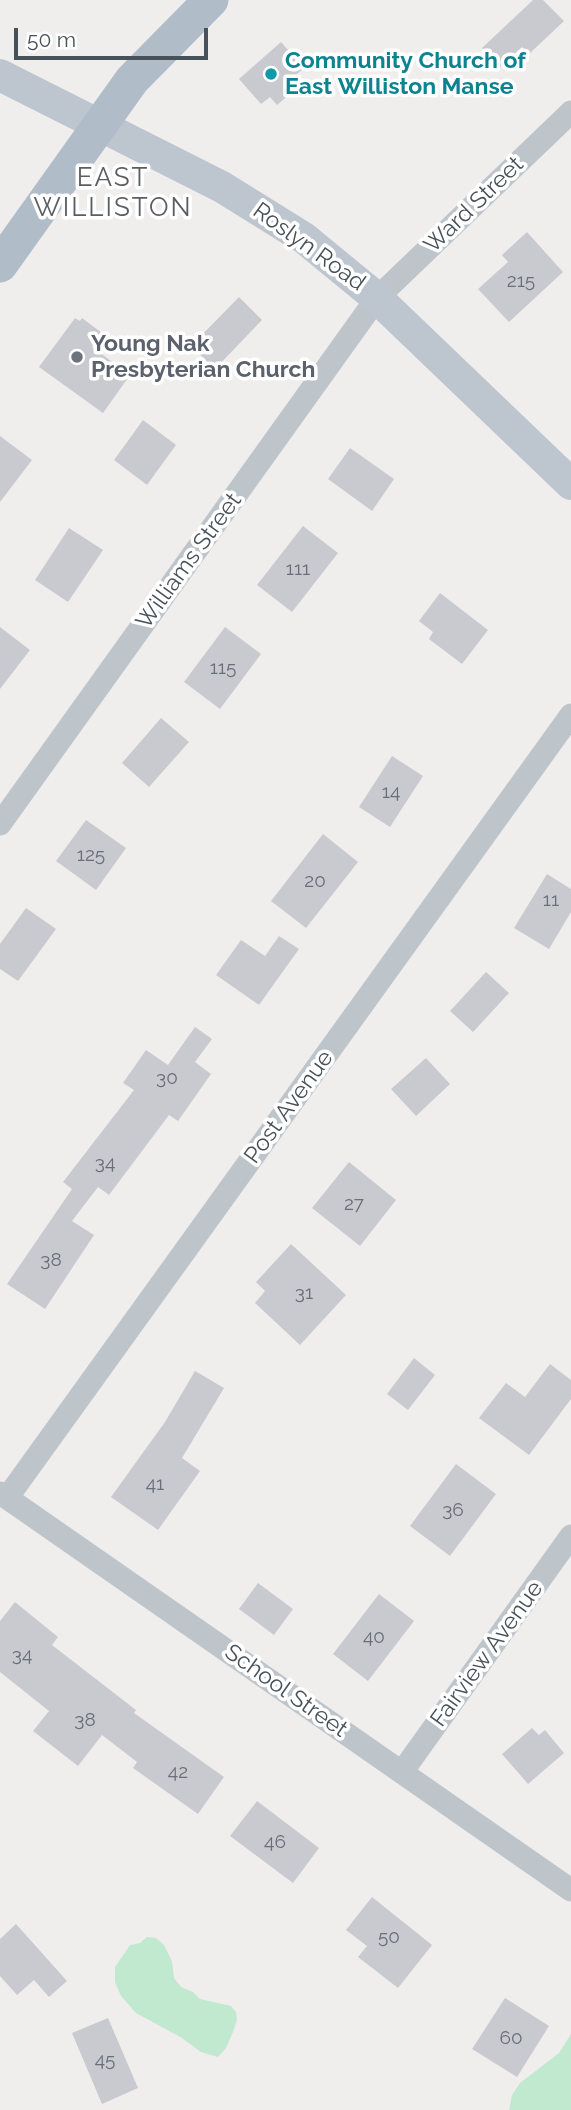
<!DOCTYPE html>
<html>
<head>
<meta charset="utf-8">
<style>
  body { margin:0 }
  #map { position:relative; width:571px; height:2110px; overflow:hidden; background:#f0eded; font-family:Raleway,sans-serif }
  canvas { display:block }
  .scale { position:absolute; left:14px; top:28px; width:194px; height:32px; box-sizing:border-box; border:4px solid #485159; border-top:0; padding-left:9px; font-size:21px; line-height:24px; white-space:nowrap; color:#485159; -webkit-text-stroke:5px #fff; paint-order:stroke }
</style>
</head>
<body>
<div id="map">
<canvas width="571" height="2110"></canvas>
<div class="scale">50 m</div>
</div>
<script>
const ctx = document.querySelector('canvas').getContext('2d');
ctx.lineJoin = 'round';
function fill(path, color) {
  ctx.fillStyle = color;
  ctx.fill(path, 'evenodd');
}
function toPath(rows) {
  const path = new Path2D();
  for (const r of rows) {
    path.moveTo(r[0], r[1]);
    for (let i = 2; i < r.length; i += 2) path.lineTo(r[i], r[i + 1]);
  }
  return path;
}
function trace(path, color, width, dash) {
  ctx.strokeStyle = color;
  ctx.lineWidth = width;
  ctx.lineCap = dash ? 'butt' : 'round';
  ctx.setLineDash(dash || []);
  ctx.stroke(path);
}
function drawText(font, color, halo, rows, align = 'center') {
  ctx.font = font + ' Raleway,sans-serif';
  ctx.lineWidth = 7;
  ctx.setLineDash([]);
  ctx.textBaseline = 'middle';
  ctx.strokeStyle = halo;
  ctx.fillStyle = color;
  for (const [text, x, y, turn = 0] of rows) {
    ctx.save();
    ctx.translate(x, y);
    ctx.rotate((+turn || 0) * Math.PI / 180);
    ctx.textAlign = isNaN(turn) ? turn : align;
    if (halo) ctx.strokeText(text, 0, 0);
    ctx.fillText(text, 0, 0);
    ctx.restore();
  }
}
const green = toPath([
  [147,1937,156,1938,164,1945,172,1961,174,1978,181,1987,193,1992,200,1999,231,2006,236,2012,237,2020,233,2032,226,2048,218,2057,201,2052,182,2038,136,2013,121,1996,115,1982,115,1967,130,1945,140,1943],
  [571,2034,571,2110,509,2110,512,2095,520,2083,559,2053]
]);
const building = toPath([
  [533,0,543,0,564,21,528,55,522,47,500,67,482,48],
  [281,42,304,68,290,80,297,88,277,105,270,97,261,104,239,79],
  [527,232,563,272,509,322,478,289,508,262,502,255],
  [239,297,262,320,215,369,191,346],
  [75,318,80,321,82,318,102,333,92,347,130,375,103,413,39,367],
  [143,420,176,445,147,485,114,460],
  [0,436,32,460,0,502],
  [350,448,394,479,372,511,328,479],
  [303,526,338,553,292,612,257,585],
  [69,528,103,550,68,602,35,580],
  [440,593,488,630,462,664,429,639,433,632,419,621],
  [0,627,30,650,0,689],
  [225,627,261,654,220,709,184,682],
  [161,718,189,742,149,787,122,763],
  [392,756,423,776,390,827,359,807],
  [86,820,126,848,96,890,56,861],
  [323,834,358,862,306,928,271,901],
  [547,874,571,889,571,912,549,949,514,928],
  [26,908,56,929,18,981,0,969,0,944],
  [279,936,299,949,259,1005,216,975,241,940,265,956],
  [486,972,509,993,473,1032,450,1011],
  [195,1027,212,1039,195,1062,211,1074,178,1121,169,1115,109,1195,98,1187,72,1221,94,1235,45,1309,7,1284,72,1189,63,1182,134,1090,123,1083,146,1050,168,1065],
  [426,1058,450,1084,416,1116,391,1089],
  [349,1162,396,1200,360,1246,312,1208],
  [291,1244,346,1295,300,1345,255,1303,265,1291,256,1282],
  [414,1358,435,1375,408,1410,387,1394],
  [550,1364,571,1380,571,1399,529,1455,479,1418,506,1383,525,1397],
  [195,1371,224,1388,182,1458,200,1471,158,1530,111,1497,165,1422],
  [456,1464,496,1494,450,1556,410,1526],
  [258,1583,293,1609,274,1635,239,1609],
  [379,1594,414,1621,368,1681,333,1654],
  [15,1602,58,1637,52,1645,136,1710,134,1713,224,1777,198,1814,133,1768,137,1762,102,1735,78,1766,33,1731,49,1711,0,1672,0,1621],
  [532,1728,539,1735,545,1730,564,1753,528,1784,502,1754],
  [257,1801,319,1848,293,1883,230,1836],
  [372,1897,432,1945,398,1988,358,1957,367,1946,346,1930],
  [16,1924,67,1981,49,1997,34,1980,17,1995,0,1976,0,1939],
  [505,1998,549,2026,517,2077,472,2049],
  [108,2018,138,2088,102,2104,72,2033]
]);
const street = toPath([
  [0,824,377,298,571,112],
  [0,1493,571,1890],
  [7,1498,571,715],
  [402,1772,571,1536]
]);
const secondary = toPath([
  [0,75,222,187,304,238,377,298,571,484]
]);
const primary = toPath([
  [0,265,132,80,211,0]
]);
const markers = [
  [271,74,7,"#0f9aa8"],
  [77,357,7,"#6b7280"]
];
const numberNames = [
  ["215",521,281],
  ["111",298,569],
  ["115",223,668],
  ["14",391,792],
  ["125",91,855],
  ["20",315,881],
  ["11",551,900],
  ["30",167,1078],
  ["34",105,1163],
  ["27",354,1204],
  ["38",51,1260],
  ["31",304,1293],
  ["41",155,1484],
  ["36",453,1510],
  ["40",374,1637],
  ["34",22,1655],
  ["38",85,1720],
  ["42",178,1772],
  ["46",275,1842],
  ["50",389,1937],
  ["60",511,2038],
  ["45",105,2060]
];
const cultureNames = [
  ["Community Church of",285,61],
  ["East Williston Manse",285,87]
];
const streetNames = [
  ["Ward Street",474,205,-44],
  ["Roslyn Road",309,247,36],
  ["Williams Street",189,561,-54],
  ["Post Avenue",289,1107,-54],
  ["Fairview Avenue",487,1654,-54],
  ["School Street",286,1691,35]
];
const worshipNames = [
  ["Young Nak",91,344],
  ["Presbyterian Church",91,370]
];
const quarterNames = [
  ["EAST",113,178],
  ["WILLISTON",113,208]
];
fill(green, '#c0e9cf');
fill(building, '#c9cad0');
trace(street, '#bdc5cb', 23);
trace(secondary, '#bdc6cf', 32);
trace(primary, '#b0bdc9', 35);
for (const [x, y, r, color] of markers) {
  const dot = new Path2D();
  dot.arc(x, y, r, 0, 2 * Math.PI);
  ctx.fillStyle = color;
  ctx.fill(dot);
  trace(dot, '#fff', 2.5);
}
drawText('19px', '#686f77', null, numberNames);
drawText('bold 23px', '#0d838f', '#fff', cultureNames, 'left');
drawText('23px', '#485159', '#fff', streetNames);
drawText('bold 23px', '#5b616d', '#fff', worshipNames, 'left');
ctx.letterSpacing = '2px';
drawText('26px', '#5b5e61', '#fff', quarterNames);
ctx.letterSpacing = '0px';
</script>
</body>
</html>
